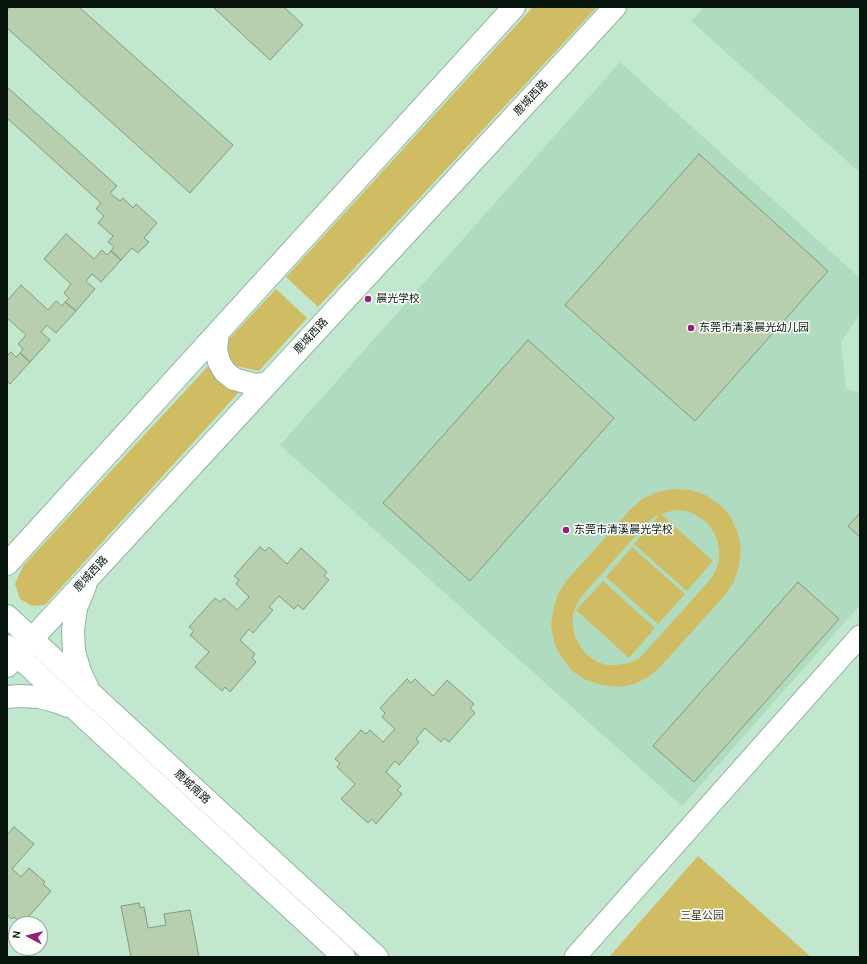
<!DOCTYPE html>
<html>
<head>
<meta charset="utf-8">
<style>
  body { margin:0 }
  #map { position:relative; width:867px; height:964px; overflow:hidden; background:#c1e8cf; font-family:Karla,sans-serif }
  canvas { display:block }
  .frame { position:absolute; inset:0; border:8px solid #07140c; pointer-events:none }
  .north { position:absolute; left:8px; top:916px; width:40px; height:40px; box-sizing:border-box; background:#fbfffc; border:1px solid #99a19c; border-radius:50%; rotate:277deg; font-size:11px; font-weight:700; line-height:16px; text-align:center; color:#07140c }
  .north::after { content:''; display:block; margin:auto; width:14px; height:18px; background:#941f7d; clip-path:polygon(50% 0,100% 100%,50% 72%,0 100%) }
</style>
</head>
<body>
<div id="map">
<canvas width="867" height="964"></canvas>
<div class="frame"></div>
<div class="north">N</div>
</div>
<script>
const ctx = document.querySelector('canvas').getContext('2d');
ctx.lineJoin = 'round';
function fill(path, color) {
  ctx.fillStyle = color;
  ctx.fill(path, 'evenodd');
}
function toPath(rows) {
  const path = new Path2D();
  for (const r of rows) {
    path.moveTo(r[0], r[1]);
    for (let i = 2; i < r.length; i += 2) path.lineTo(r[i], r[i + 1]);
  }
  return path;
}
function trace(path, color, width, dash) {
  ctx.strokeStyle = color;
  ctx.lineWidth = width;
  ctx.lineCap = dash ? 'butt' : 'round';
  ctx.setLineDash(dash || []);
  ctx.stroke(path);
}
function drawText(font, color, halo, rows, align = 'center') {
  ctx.font = font + ' Karla,"Noto Sans SC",sans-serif';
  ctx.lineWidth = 3;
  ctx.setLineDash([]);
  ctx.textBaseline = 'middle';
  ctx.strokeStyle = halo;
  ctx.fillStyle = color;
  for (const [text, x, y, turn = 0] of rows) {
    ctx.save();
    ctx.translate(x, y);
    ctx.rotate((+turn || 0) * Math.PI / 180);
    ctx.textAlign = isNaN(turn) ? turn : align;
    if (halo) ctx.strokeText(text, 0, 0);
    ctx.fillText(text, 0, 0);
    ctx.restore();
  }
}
const built = toPath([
  [704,7,860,7,860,173,691,21],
  [620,62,860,278,860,314,841,342,846,389,860,393,860,605,682,806,280,445]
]);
const green = toPath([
  [533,7,597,7,318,307,286,277],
  [276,289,307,318,259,371,236,366,227,355,227,341],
  [212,362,241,390,45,605,32,606,20,599,15,584,23,566],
  [674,489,690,490,706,495,720,505,731,517,738,533,741,549,739,566,734,581,726,594,661,666,650,676,635,684,619,687,602,685,586,680,572,671,562,658,554,643,551,626,553,610,558,594,566,581,631,509,642,499,657,492],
  [675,510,686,511,696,515,705,521,712,529,717,539,719,550,719,561,715,572,709,581,646,651,638,659,628,663,617,665,606,665,596,661,587,655,580,646,575,636,573,625,573,614,577,604,583,595,646,524,654,517,659,515,634,544,687,591,713,561,661,514],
  [632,547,685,594,658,624,606,577],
  [603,581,655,628,629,658,576,610],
  [698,856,811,957,609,957]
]);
const building = toPath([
  [10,7,79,7,233,145,190,193,7,28,7,11,10,7],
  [213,7,284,7,303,25,270,60,213,7],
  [7,87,117,186,110,193,120,201,123,198,133,208,136,204,157,223,144,238,149,242,138,253,132,248,121,260,111,251,114,247,108,242,113,236,98,223,104,216,96,209,101,203,7,118,7,87],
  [699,154,828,271,695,421,565,305,699,154],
  [66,234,94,259,102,250,107,255,111,251,121,260,101,282,92,274,86,281,95,289,76,311,65,302,69,298,64,293,71,284,44,259,66,234],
  [21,285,48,310,56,301,62,306,65,302,76,311,56,333,47,325,41,332,50,340,30,362,20,353,23,349,18,344,26,335,7,318,7,301,21,285],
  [528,340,614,418,470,581,383,503,528,340],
  [11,352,16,357,20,353,30,362,10,384,7,381,7,356,11,352],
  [860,513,860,537,848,526,860,513],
  [260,547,265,551,269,547,287,564,301,548,327,572,324,576,329,580,303,610,298,605,294,609,279,596,269,607,273,610,253,633,249,629,240,640,255,654,252,658,256,662,230,692,225,687,222,691,195,667,209,652,190,635,194,631,189,627,215,598,220,602,224,598,237,610,249,597,236,584,239,580,234,576,260,547],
  [798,582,839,619,694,782,653,746,798,582],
  [407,679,411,683,415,679,433,696,447,680,474,704,470,708,475,713,449,742,444,738,441,742,425,728,416,739,419,742,399,765,395,761,386,772,401,786,397,790,402,794,376,824,372,819,368,823,341,799,355,784,337,767,340,763,335,759,361,730,366,734,370,730,383,742,395,729,382,717,385,713,380,708,407,679],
  [14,827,34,844,12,869,21,877,29,868,45,882,43,884,51,891,22,924,14,917,12,919,7,915,7,835,14,827],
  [139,903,140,908,144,907,148,928,166,925,164,914,190,910,199,957,131,957,121,906,139,903]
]);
const street = toPath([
  [575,957,860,636]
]);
const secondary = toPath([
  [218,332,216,349,219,362,225,372,234,379,256,385,267,383],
  [7,564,514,7],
  [85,586,76,608,73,630,74,651,80,672,87,687],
  [7,616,377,957],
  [7,646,344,957],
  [7,666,615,7],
  [7,697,20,696,39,697,58,702,68,706]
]);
const markers = [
  [368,299,4,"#941f7d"],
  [691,328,4,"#941f7d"],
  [566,530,4,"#941f7d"]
];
const streetNames = [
  ["鹿城西路",531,98,-47],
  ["鹿城西路",311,336,-47],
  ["鹿城西路",91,574,-47],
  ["鹿城南路",192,787,43]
];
const poiNames = [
  ["晨光学校",376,299],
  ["东莞市清溪晨光幼儿园",699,328],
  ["东莞市清溪晨光学校",574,530]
];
const parkNames = [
  ["三星公园",702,916]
];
fill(built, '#afdcc0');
fill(green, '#d0bc63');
fill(building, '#b7cfae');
trace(building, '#82997a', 1);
trace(street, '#90b59e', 23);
trace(secondary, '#90b59e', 24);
trace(street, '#fff', 21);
trace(secondary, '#fff', 22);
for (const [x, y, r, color] of markers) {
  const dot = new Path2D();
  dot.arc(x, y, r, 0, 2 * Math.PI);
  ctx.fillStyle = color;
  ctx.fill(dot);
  trace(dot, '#fbfffc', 1.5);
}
drawText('11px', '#07140c', '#fbfffc', streetNames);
drawText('11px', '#07140c', '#fbfffc', poiNames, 'left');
drawText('11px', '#423d25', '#fbfffc', parkNames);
</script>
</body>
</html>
